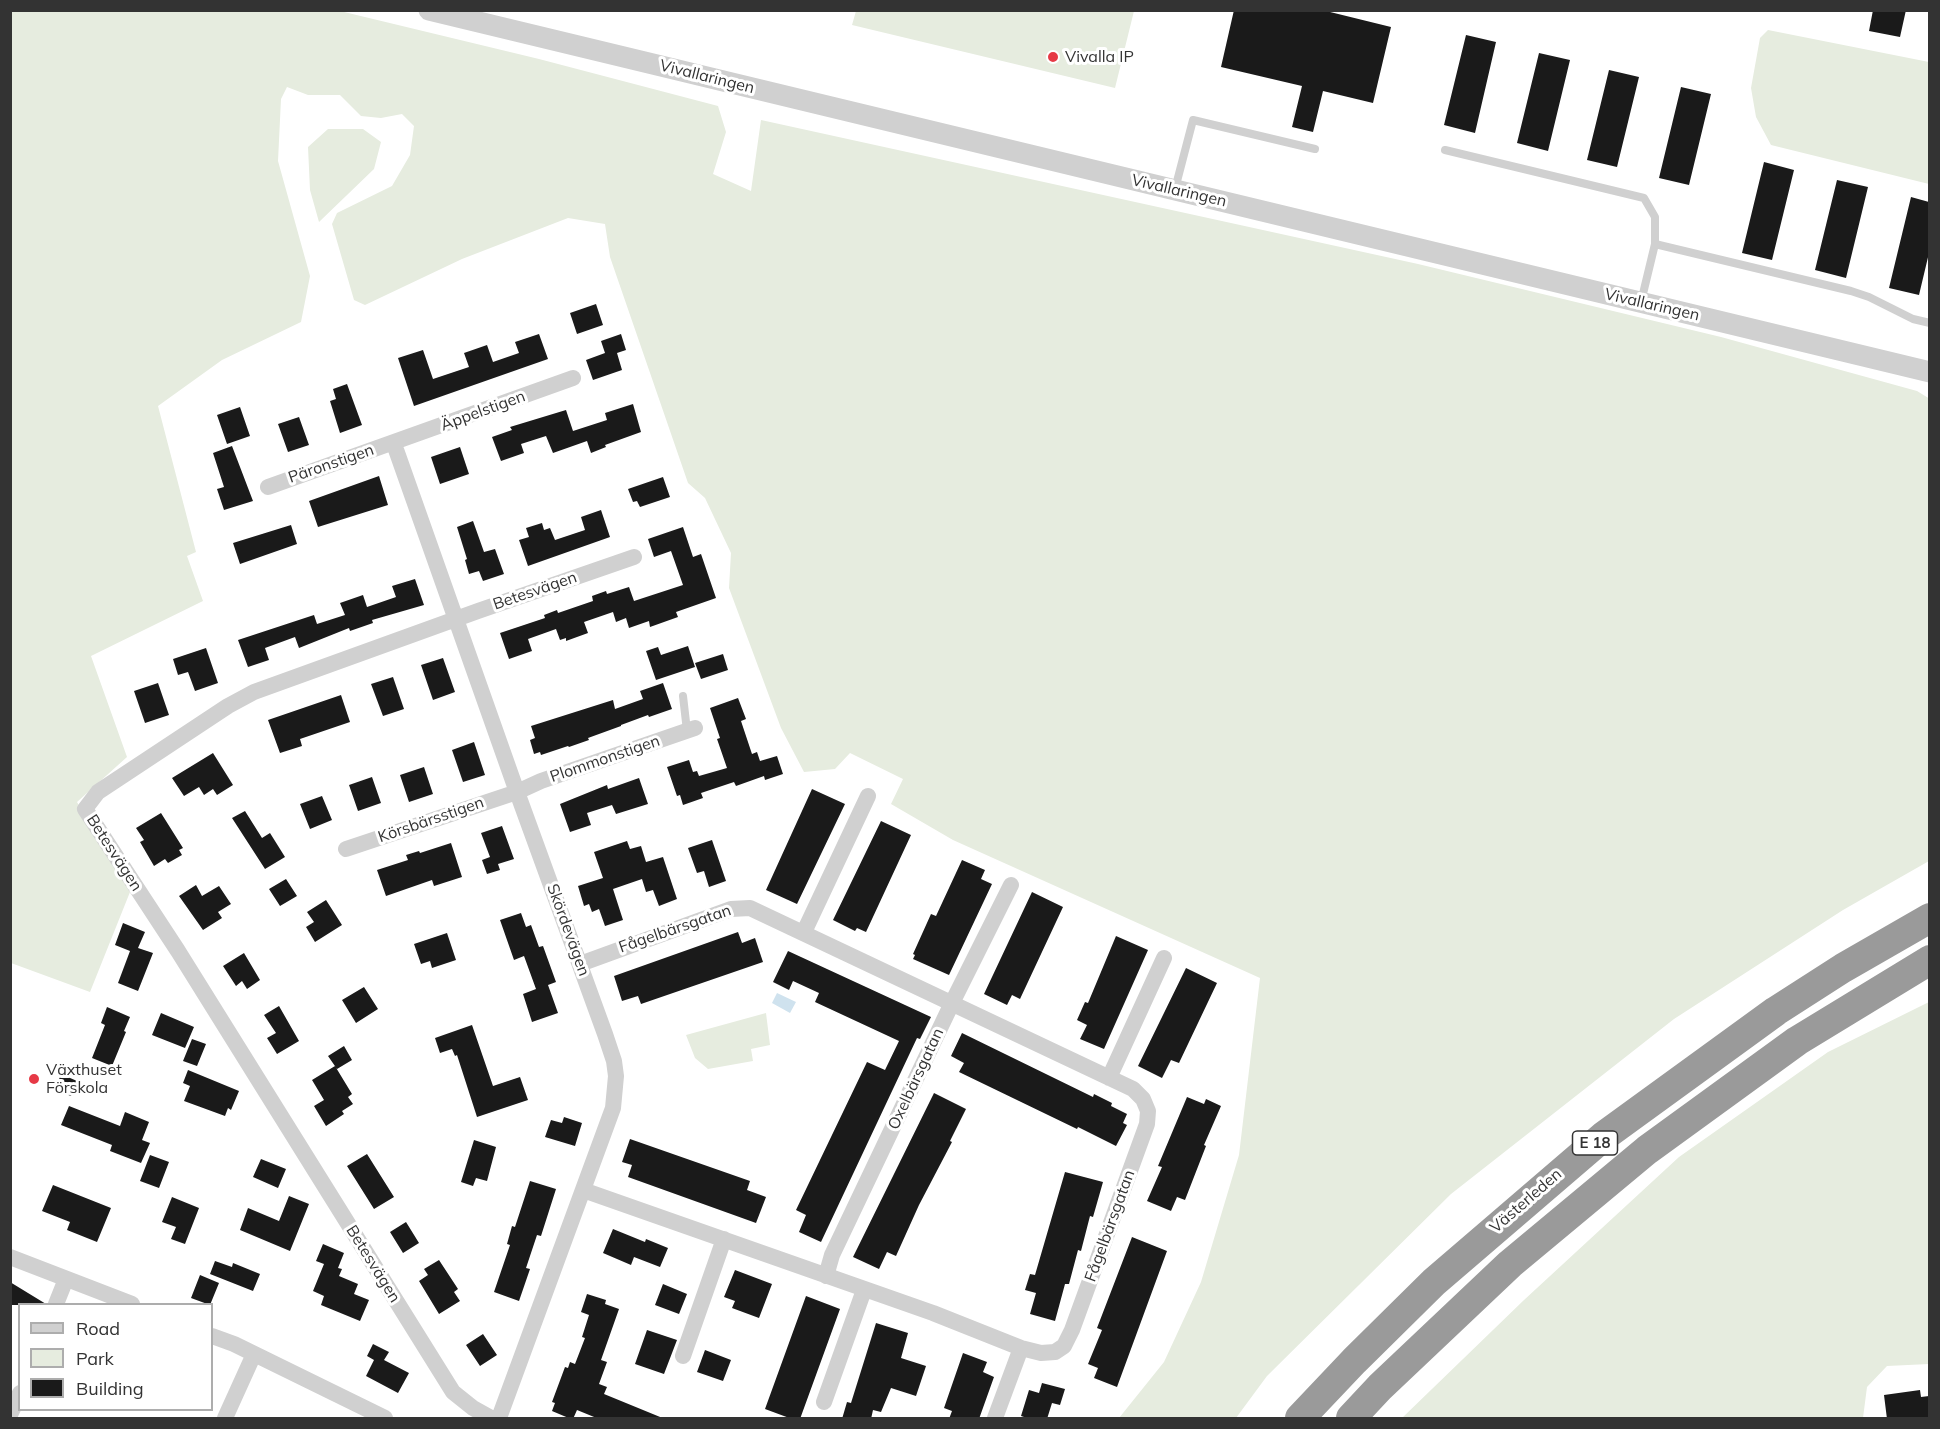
<!DOCTYPE html>
<html>
<head>
<meta charset="utf-8">
<style>
  body { margin:0 }
  #map { position:relative; width:1940px; height:1429px; overflow:hidden; background:#fff; font-family:Mulish,sans-serif }
  canvas { display:block }
  .frame { position:absolute; inset:0; border:12px solid #333; pointer-events:none }
  .legend { position:absolute; left:18px; top:1303px; width:195px; height:108px; box-sizing:border-box; background:#fff; border:2px solid #adadad; margin:0; padding:8px 10px; list-style:none; font-size:18px; color:#333 }
  .legend li { display:flex; align-items:center; gap:12px; height:30px }
  .legend b { width:30px; border:2px solid #adadad }
</style>
</head>
<body>
<div id="map">
<canvas width="1940" height="1429"></canvas>
<div class="frame"></div>
<ul class="legend">
<li><b style="height:8px;background:#d0d0d0"></b>Road</li>
<li><b style="height:16px;background:#e6ecdf"></b>Park</li>
<li><b style="height:16px;background:#1a1a1a"></b>Building</li>
</ul>
</div>
<script>
const ctx = document.querySelector('canvas').getContext('2d');
ctx.lineJoin = 'round';
function fill(path, color) {
  ctx.fillStyle = color;
  ctx.fill(path, 'evenodd');
}
function toPath(rows) {
  const path = new Path2D();
  for (const r of rows) {
    path.moveTo(r[0], r[1]);
    for (let i = 2; i < r.length; i += 2) path.lineTo(r[i], r[i + 1]);
  }
  return path;
}
function trace(path, color, width, dash) {
  ctx.strokeStyle = color;
  ctx.lineWidth = width;
  ctx.lineCap = dash ? 'butt' : 'round';
  ctx.setLineDash(dash || []);
  ctx.stroke(path);
}
function drawText(font, color, halo, rows, align = 'center') {
  ctx.font = font + ' Mulish,sans-serif';
  ctx.lineWidth = 6;
  ctx.setLineDash([]);
  ctx.textBaseline = 'middle';
  ctx.strokeStyle = halo;
  ctx.fillStyle = color;
  for (const [text, x, y, turn = 0] of rows) {
    ctx.save();
    ctx.translate(x, y);
    ctx.rotate((+turn || 0) * Math.PI / 180);
    ctx.textAlign = isNaN(turn) ? turn : align;
    if (halo) ctx.strokeText(text, 0, 0);
    ctx.fillText(text, 0, 0);
    ctx.restore();
  }
}
const green = toPath([
  [10,11,340,11,539,59,718,106,726,132,713,174,751,191,761,120,1418,264,1721,337,1917,391,1930,399,1929,861,1843,910,1674,1019,1451,1194,1267,1376,1236,1418,1119,1418,1164,1362,1201,1282,1239,1155,1260,978,953,840,891,804,903,779,850,753,835,769,804,772,781,728,729,588,731,553,705,498,688,483,610,257,605,224,568,218,462,259,365,305,354,300,332,224,337,213,392,186,410,155,414,126,402,114,381,118,361,116,340,95,308,95,287,87,281,99,278,161,310,276,301,322,222,360,158,406,196,552,187,556,203,601,91,656,127,757,77,802,130,892,90,992,11,963],
  [856,11,856,10,1134,11,1115,88,852,25],
  [1768,30,1929,62,1929,184,1771,145,1756,117,1751,88,1760,38],
  [328,129,363,129,381,142,374,169,319,222,310,190,308,147],
  [1929,1002,1929,1364,1887,1366,1867,1387,1863,1418,1402,1418,1524,1300,1679,1157,1828,1052],
  [766,1013,770,1045,751,1049,753,1061,708,1069,695,1058,686,1035]
]);
const water = toPath([
  [777,993,796,1002,790,1013,772,1003]
]);
const building = toPath([
  [1234,10,1322,10,1391,27,1373,103,1323,91,1313,132,1292,127,1302,86,1221,67],
  [1873,10,1906,10,1900,37,1869,31],
  [1466,35,1496,42,1475,133,1444,125],
  [1539,53,1570,60,1548,151,1517,143],
  [1609,70,1639,77,1617,167,1587,160],
  [1681,87,1711,94,1689,185,1659,178],
  [1764,162,1794,170,1772,260,1742,253],
  [1837,180,1868,187,1846,278,1815,270],
  [1911,197,1929,202,1929,253,1919,295,1889,288],
  [596,304,603,325,577,334,570,313],
  [539,334,548,359,414,406,398,358,423,350,433,379,469,367,464,353,487,345,493,362,519,353,515,342],
  [621,334,626,350,617,353,622,370,593,380,586,360,605,353,601,341],
  [347,384,362,425,340,433,330,401,336,399,333,389],
  [633,404,641,432,605,445,606,447,591,453,587,441,553,453,546,436,521,444,524,453,501,461,492,437,512,430,510,427,566,410,573,431,607,420,605,413],
  [240,407,250,436,227,444,217,415],
  [299,417,309,445,288,452,278,424],
  [232,446,253,501,224,510,217,489,224,487,213,453],
  [460,447,469,474,440,484,431,457],
  [379,476,388,505,318,527,309,501],
  [663,477,670,497,640,507,637,501,633,502,628,489],
  [601,510,610,537,528,566,519,540,529,537,526,528,542,523,544,530,550,528,555,540,585,530,581,517],
  [473,521,484,552,495,549,504,574,483,581,479,571,469,574,465,560,467,559,457,527],
  [291,525,297,544,240,564,233,543],
  [683,527,693,557,701,554,716,598,676,612,678,617,650,627,649,621,629,628,626,618,616,622,613,612,584,622,588,633,566,641,566,638,560,640,556,629,528,639,532,651,509,659,500,633,545,618,544,615,557,610,558,613,593,601,592,596,606,591,607,594,629,587,634,601,683,585,671,551,654,557,648,539],
  [415,579,424,605,372,620,373,623,350,631,349,628,299,648,295,637,265,648,269,660,248,667,238,640,314,615,317,624,345,615,340,603,363,595,367,607,396,597,392,586],
  [688,646,695,667,656,680,646,651,658,647,661,655],
  [206,648,218,683,195,691,188,672,178,675,173,659],
  [723,654,728,670,701,679,695,663],
  [443,658,455,692,433,700,421,665],
  [393,677,404,709,383,716,371,684],
  [158,683,169,715,145,723,134,691],
  [663,683,672,709,649,717,648,715,621,725,621,726,588,738,589,740,569,747,568,746,541,755,540,752,534,754,530,740,535,738,531,726,613,700,615,709,643,699,640,691],
  [341,695,350,722,300,739,302,746,280,753,268,720],
  [738,698,746,719,741,721,752,754,757,752,760,761,777,756,783,774,765,780,764,776,736,786,734,782,701,793,703,798,683,805,680,795,677,796,667,767,689,760,693,772,697,771,699,776,727,768,717,739,720,738,710,708],
  [474,742,485,775,463,782,452,750],
  [213,753,233,785,217,795,213,789,204,795,199,787,184,796,172,778],
  [424,767,433,794,409,802,400,775],
  [372,777,381,803,358,811,349,785],
  [639,778,648,804,616,814,612,805,587,813,591,825,570,832,560,804,607,785,608,789],
  [812,789,845,804,797,904,766,890],
  [322,796,332,820,310,829,300,804],
  [245,811,262,838,270,833,285,857,265,869,232,818],
  [161,813,183,848,179,850,182,855,168,863,165,859,154,866,140,842,144,840,136,828],
  [881,821,911,835,866,932,857,928,855,931,833,920],
  [502,826,514,859,498,864,500,870,487,874,482,860,490,857,481,833],
  [712,840,726,881,709,887,704,871,697,873,688,848],
  [627,841,630,849,641,846,646,862,663,857,677,899,659,906,653,890,646,892,642,879,613,889,623,920,605,926,599,909,592,912,589,904,584,906,578,886,603,878,594,852],
  [451,843,462,877,434,886,432,880,386,896,377,870,408,860,406,855,419,851,420,853],
  [962,860,985,870,981,879,992,884,949,975,913,959,915,955,913,954,931,914,936,916],
  [286,879,297,896,280,906,269,889],
  [196,885,202,896,219,886,231,904,218,912,222,918,203,930,179,896],
  [1032,892,1063,907,1020,999,1012,995,1007,1005,984,994],
  [326,900,342,925,315,942,306,927,314,922,307,912],
  [521,913,526,927,531,925,539,947,543,946,556,982,548,985,558,1013,532,1022,523,994,536,989,524,956,514,960,500,920],
  [123,923,145,932,138,948,153,953,138,991,118,983,130,951,115,945],
  [738,932,742,943,755,938,763,962,641,1004,638,996,622,1001,614,976],
  [447,933,456,960,432,968,430,961,421,964,414,944],
  [1116,936,1148,950,1104,1049,1080,1039,1087,1025,1077,1020,1085,1002,1088,1003],
  [788,951,931,1017,920,1039,917,1038,821,1242,799,1232,806,1215,796,1210,867,1062,885,1070,899,1041,815,1002,819,993,793,981,789,990,773,982],
  [244,953,260,980,247,989,242,981,236,986,223,966],
  [1186,968,1217,983,1179,1063,1171,1060,1162,1078,1138,1066],
  [364,987,378,1009,356,1023,342,1000],
  [279,1006,299,1041,277,1054,267,1038,276,1033,264,1015],
  [107,1007,130,1017,124,1031,126,1032,112,1066,92,1058,105,1025,101,1023],
  [161,1013,194,1027,185,1048,152,1035],
  [472,1025,493,1086,520,1077,528,1100,477,1117,457,1055,455,1056,452,1049,440,1053,435,1038],
  [962,1033,1093,1097,1094,1094,1112,1103,1111,1106,1127,1114,1123,1123,1127,1125,1116,1146,1078,1127,1077,1129,959,1072,964,1063,951,1056],
  [192,1039,206,1044,197,1066,183,1061],
  [344,1046,352,1060,337,1069,328,1056],
  [335,1066,352,1094,348,1097,353,1104,342,1111,344,1114,326,1126,314,1106,324,1100,312,1080],
  [188,1070,239,1091,231,1110,228,1108,225,1116,184,1101,190,1086,183,1083],
  [61,1074,77,1081,71,1096,55,1090],
  [934,1093,966,1109,950,1141,952,1142,919,1205,896,1256,887,1252,879,1269,853,1257],
  [1187,1097,1204,1104,1206,1099,1221,1106,1204,1145,1206,1146,1185,1200,1177,1197,1171,1211,1147,1201,1162,1167,1158,1166],
  [69,1106,120,1126,125,1112,149,1122,142,1140,150,1143,141,1163,110,1151,112,1145,61,1125],
  [564,1117,582,1123,575,1146,545,1137,551,1120,562,1123],
  [630,1139,750,1181,747,1190,766,1197,756,1223,628,1177,632,1165,622,1162],
  [474,1140,496,1147,487,1181,476,1178,473,1186,461,1182],
  [367,1154,394,1197,374,1209,347,1166],
  [150,1155,169,1162,159,1188,140,1181],
  [261,1159,286,1169,278,1188,253,1177],
  [1065,1172,1103,1182,1093,1217,1090,1216,1081,1251,1078,1250,1069,1284,1065,1284,1055,1321,1030,1314,1036,1293,1025,1290,1030,1274,1035,1275],
  [530,1181,556,1189,541,1236,537,1235,526,1268,530,1269,519,1301,494,1292,510,1245,507,1244,512,1226,515,1227],
  [53,1185,111,1208,97,1242,67,1230,70,1222,42,1211],
  [289,1196,309,1204,290,1251,240,1230,248,1208,279,1221],
  [172,1197,199,1208,185,1244,171,1239,176,1227,162,1222],
  [406,1222,419,1243,403,1253,390,1232],
  [613,1229,645,1242,646,1239,668,1248,660,1267,634,1257,631,1265,603,1253],
  [1132,1237,1167,1251,1117,1387,1094,1378,1098,1368,1088,1364,1102,1330,1097,1328],
  [323,1244,344,1253,338,1268,342,1269,339,1276,358,1284,354,1294,369,1300,360,1321,321,1305,324,1296,313,1291,324,1264,316,1261],
  [439,1260,458,1289,454,1292,460,1301,439,1314,419,1281,428,1275,424,1269],
  [215,1261,232,1267,233,1263,260,1274,253,1291,210,1274],
  [735,1270,772,1284,759,1318,732,1308,735,1301,724,1297],
  [200,1275,219,1283,210,1305,191,1298],
  [10,1282,46,1304,46,1305,10,1305],
  [663,1284,687,1294,679,1314,655,1305],
  [587,1294,606,1300,605,1304,619,1309,601,1360,607,1362,599,1384,607,1387,604,1394,665,1419,599,1419,577,1410,573,1419,571,1419,552,1411,555,1403,552,1402,565,1367,568,1368,570,1362,575,1364,585,1338,582,1337,589,1315,581,1312],
  [806,1296,840,1309,800,1419,792,1419,765,1409],
  [876,1323,908,1333,901,1358,926,1366,916,1396,891,1388,881,1412,873,1410,871,1419,842,1419,847,1402,851,1403],
  [647,1330,677,1340,664,1374,635,1364],
  [483,1334,497,1355,480,1366,466,1345],
  [373,1344,389,1352,384,1360,409,1373,398,1393,366,1376,374,1360,367,1356],
  [705,1350,731,1360,723,1381,697,1372],
  [963,1353,987,1362,983,1372,994,1377,979,1419,949,1419,952,1411,944,1408],
  [1042,1383,1065,1389,1060,1405,1052,1403,1047,1419,1030,1419,1021,1416,1029,1390,1039,1393],
  [1920,1390,1921,1397,1929,1396,1929,1419,1887,1419,1884,1395]
]);
const service = toPath([
  [1445,150,1644,198,1655,217,1655,244,1641,302],
  [1175,189,1193,120,1315,149],
  [1655,244,1851,291,1869,297,1913,319,1930,323],
  [683,696,687,731]
]);
const minor = toPath([
  [394,444,517,792,605,1034,614,1061,616,1076,613,1108,499,1418],
  [268,487,573,378],
  [346,849,517,792,541,781,695,728],
  [804,932,868,796],
  [580,964,731,909,750,908,1133,1089,1143,1099,1148,1111,1147,1124,1072,1330,1064,1346,1055,1352,1041,1353,1021,1348,933,1313,583,1190],
  [1109,1078,1164,958],
  [10,1257,132,1304],
  [826,1276,832,1255,952,1003,1011,885],
  [56,1304,66,1279],
  [212,1336,234,1344,385,1418],
  [683,1356,724,1239],
  [824,1402,864,1290],
  [10,1415,20,1393],
  [225,1418,254,1354],
  [491,1418,473,1408,453,1392,178,951,85,809,98,792,228,706,254,692,478,611,634,557],
  [995,1418,1021,1348]
]);
const tertiary = toPath([
  [429,10,1930,372]
]);
const motorway = toPath([
  [1300,1418,1354,1361,1434,1282,1604,1136,1776,1011,1843,968,1930,918],
  [1351,1418,1380,1387,1510,1264,1647,1150,1797,1041,1930,960]
]);
const markers = [
  [1053,57,6,"#e63946"],
  [34,1079,6,"#e63946"]
];
const shields = [
  [1595,1143,45]
];
const shieldNames = [
  ["E 18",1595,1143]
];
const poiNames = [
  ["Vivalla IP",1065,57],
  ["Växthuset",46,1070],
  ["Förskola",46,1088]
];
const streetNames = [
  ["Vivallaringen",707,77,14],
  ["Vivallaringen",1179,191,13],
  ["Vivallaringen",1652,305,13],
  ["Äppelstigen",483,411,-20],
  ["Päronstigen",331,464,-19],
  ["Betesvägen",535,591,-19],
  ["Plommonstigen",605,759,-19],
  ["Körsbärsstigen",431,820,-19],
  ["Betesvägen",114,853,57],
  ["Fågelbärsgatan",675,929,-19],
  ["Skördevägen",568,930,70],
  ["Oxelbärsgatan",916,1079,-65],
  ["Västerleden",1526,1201,-41],
  ["Fågelbärsgatan",1110,1226,-70],
  ["Betesvägen",373,1264,58]
];
fill(green, '#e6ecdf');
fill(water, '#cfe2ee');
fill(building, '#1a1a1a');
trace(service, '#d0d0d0', 8);
trace(minor, '#d0d0d0', 16);
trace(tertiary, '#d0d0d0', 21);
trace(motorway, '#9a9a9a', 30);
for (const [x, y, r, color] of markers) {
  const dot = new Path2D();
  dot.arc(x, y, r, 0, 2 * Math.PI);
  ctx.fillStyle = color;
  ctx.fill(dot);
  trace(dot, '#fff', 2);
}
for (const [x, y, w] of shields) {
  const box = new Path2D();
  box.roundRect(x - w / 2, y - 12, w, 24, 4.5);
  ctx.fillStyle = '#fff';
  ctx.fill(box);
  trace(box, '#333', 1.5);
}
drawText('bold 15px', '#333', null, shieldNames);
drawText('16px', '#333', '#fff', poiNames, 'left');
drawText('16px', '#333', '#fff', streetNames);
</script>
</body>
</html>
